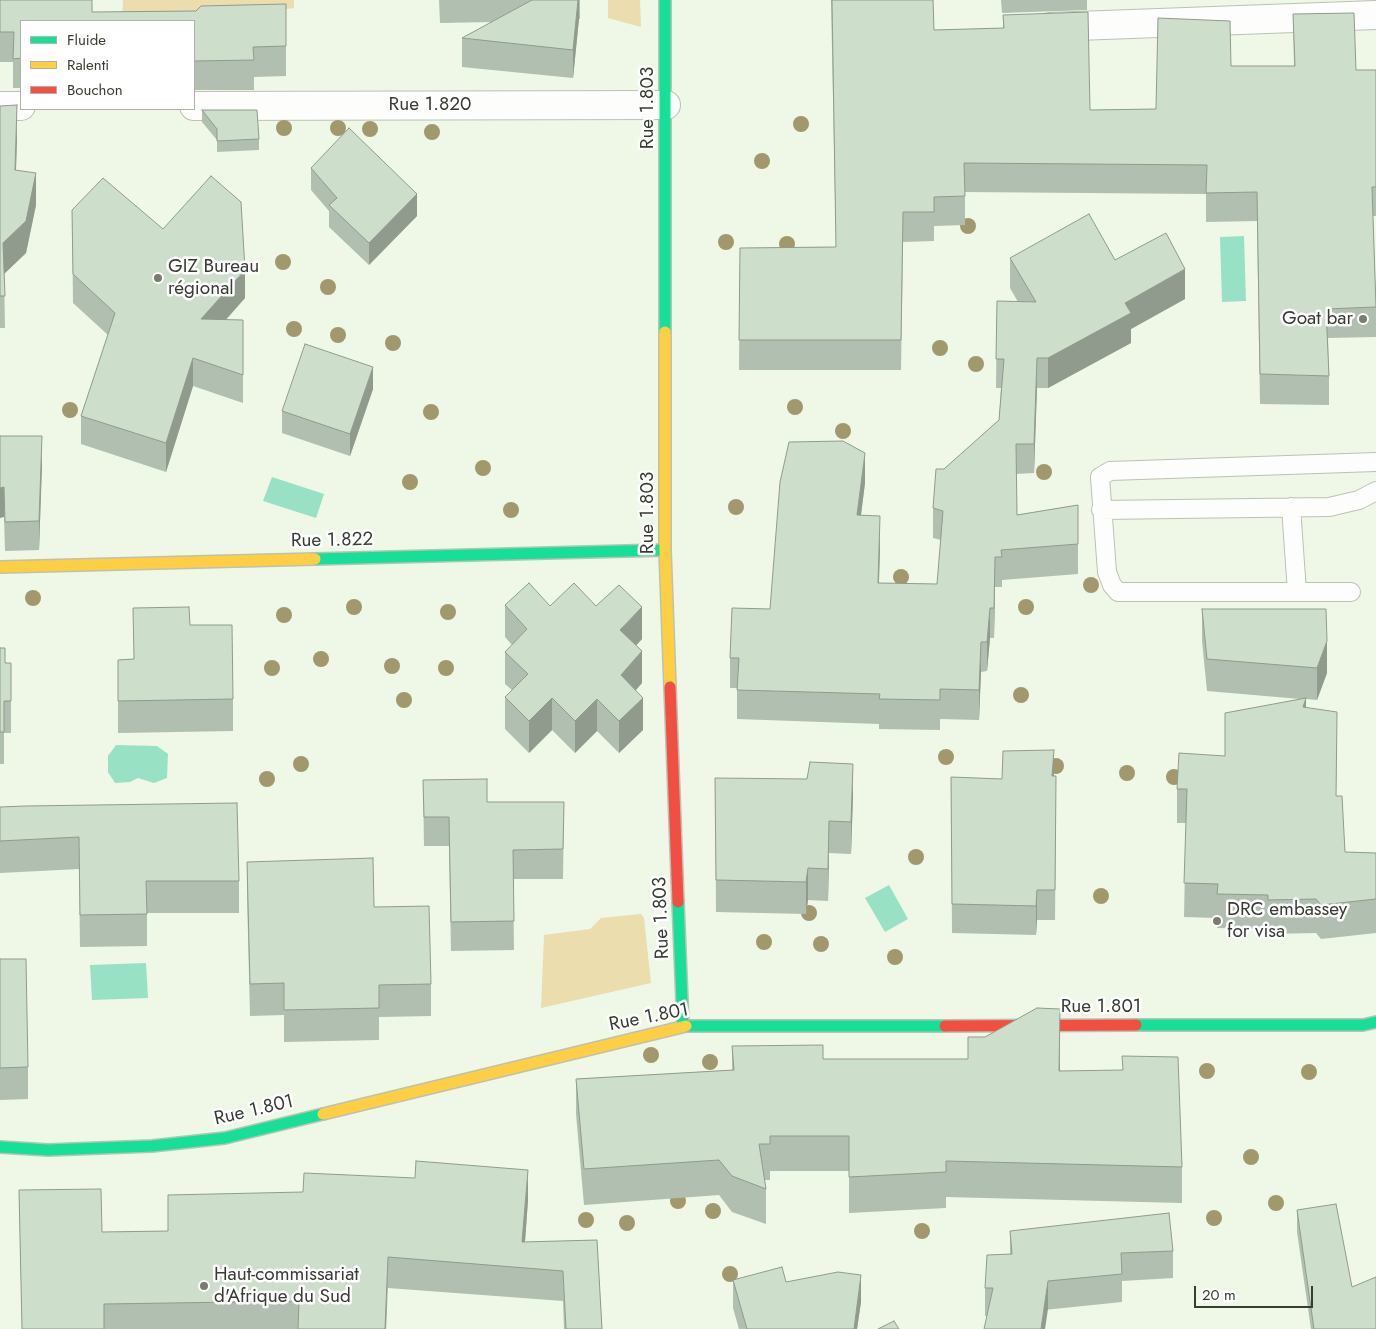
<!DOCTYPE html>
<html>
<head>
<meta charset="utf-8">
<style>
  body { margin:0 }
  #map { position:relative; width:1376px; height:1329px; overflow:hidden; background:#eff7e6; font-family:Jost,sans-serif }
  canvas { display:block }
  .legend { position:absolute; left:20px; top:20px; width:175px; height:90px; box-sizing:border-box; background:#fff; border:1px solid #afb1ad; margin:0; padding:6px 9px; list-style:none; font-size:15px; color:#373d31 }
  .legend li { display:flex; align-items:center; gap:10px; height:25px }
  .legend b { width:25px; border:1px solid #afb1ad }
  .scale { position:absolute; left:1194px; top:1286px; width:119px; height:22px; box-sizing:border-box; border:2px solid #373d31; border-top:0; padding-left:6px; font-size:15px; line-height:18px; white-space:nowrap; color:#373d31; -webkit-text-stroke:4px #fff; paint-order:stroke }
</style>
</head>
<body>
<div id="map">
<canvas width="1376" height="1329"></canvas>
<ul class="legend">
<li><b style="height:6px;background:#16e098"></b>Fluide</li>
<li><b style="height:6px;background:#ffcf43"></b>Ralenti</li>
<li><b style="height:6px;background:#f24e42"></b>Bouchon</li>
</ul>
<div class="scale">20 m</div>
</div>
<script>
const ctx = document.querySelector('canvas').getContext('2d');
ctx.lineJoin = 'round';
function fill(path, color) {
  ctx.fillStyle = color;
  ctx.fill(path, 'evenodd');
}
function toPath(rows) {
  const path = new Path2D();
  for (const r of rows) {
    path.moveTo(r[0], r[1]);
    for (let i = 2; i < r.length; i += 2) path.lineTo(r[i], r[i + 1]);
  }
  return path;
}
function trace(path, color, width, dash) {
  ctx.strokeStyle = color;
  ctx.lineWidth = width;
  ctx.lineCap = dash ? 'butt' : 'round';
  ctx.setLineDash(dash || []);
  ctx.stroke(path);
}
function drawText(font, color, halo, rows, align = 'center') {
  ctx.font = font + ' Jost,sans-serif';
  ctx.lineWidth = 5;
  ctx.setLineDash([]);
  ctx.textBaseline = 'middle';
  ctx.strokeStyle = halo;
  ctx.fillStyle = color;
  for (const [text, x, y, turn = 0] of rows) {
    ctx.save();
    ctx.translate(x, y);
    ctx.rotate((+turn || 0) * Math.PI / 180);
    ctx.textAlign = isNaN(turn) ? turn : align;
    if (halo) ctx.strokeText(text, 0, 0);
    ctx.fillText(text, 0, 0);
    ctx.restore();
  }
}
const green = toPath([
  [123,0,294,0,294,8,194,21,122,21],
  [608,0,640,0,641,27,608,18],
  [641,914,644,918,651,983,541,1008,544,935,590,929,601,918]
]);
const water = toPath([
  [1244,236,1246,301,1222,302,1220,237],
  [272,477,324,494,316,518,263,501],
  [116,745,157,746,168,754,167,778,154,783,138,778,130,782,115,783,108,772,108,756],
  [889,885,908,919,885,932,865,898],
  [146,963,148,998,92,1000,90,965]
]);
const lane = toPath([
  [1291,507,1297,592],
  [1101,510,1329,507,1359,500,1376,491],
  [1351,592,1118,592,1112,585,1107,572,1100,477,1110,471,1376,462]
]);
const street = toPath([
  [1050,27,1376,15],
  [0,106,21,106],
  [194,106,666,105]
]);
const fast = toPath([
  [665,0,665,332],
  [315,559,665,550],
  [678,902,683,1026],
  [1136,1025,1363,1025,1376,1022],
  [686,1026,945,1026],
  [0,1147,48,1150,152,1146,225,1138,323,1114]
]);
const slow = toPath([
  [665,332,665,550,670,687],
  [0,567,315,559],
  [323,1114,686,1026]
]);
const jam = toPath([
  [670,687,678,902],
  [945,1026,1136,1025]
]);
const trees = [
  [801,124],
  [284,128],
  [338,128],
  [370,129],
  [432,132],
  [762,161],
  [968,226],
  [726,242],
  [787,244],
  [283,262],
  [328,287],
  [294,329],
  [338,335],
  [393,343],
  [940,348],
  [976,364],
  [795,407],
  [70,410],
  [431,412],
  [843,431],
  [483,468],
  [1044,472],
  [410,482],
  [736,507],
  [511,510],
  [901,577],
  [1091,585],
  [33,598],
  [354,607],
  [1026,607],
  [448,612],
  [284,615],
  [321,659],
  [392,666],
  [272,668],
  [446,668],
  [1021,695],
  [404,700],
  [946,757],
  [301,764],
  [1056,766],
  [1127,773],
  [1174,777],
  [267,779],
  [916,857],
  [1101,896],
  [809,913],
  [764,942],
  [821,944],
  [895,957],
  [651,1055],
  [710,1062],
  [1207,1071],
  [1309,1072],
  [1251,1157],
  [678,1201],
  [1276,1203],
  [713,1211],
  [1214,1218],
  [586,1220],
  [627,1223],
  [922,1231],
  [730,1274]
];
const wall = toPath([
  [0,0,92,12,196,11,286,4,286,76,254,77,254,90,194,90,194,21,21,21,21,88,13,88,13,62,0,62],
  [439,0,580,0,580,19,579,19,573,78,462,67,462,38,492,22,440,23],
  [831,0,933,0,934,30,1003,28,1003,15,1090,110,1156,109,1231,66,1294,66,1293,14,1356,70,1376,70,1376,216,1373,216,1376,304,1376,337,1328,338,1329,376,1329,405,1260,404,1257,221,1206,222,1206,194,965,192,965,225,934,226,934,241,903,242,901,370,739,370,740,248,836,247],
  [1001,0,1087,0,1087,10,1002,13],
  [0,106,17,137,16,170,36,205,26,253,4,274,5,328,0,328],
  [202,110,259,139,259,150,217,152,217,140,202,122],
  [311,168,417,216,369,265,329,227,329,211,311,190],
  [72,210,163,229,245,298,226,320,243,320,243,403,193,386,166,472,81,444,81,416,108,335,73,303],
  [1010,258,1115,260,1185,299,1131,329,1131,343,1048,388,1037,388,1034,473,1016,474,1017,515,1078,505,1078,574,1002,580,1002,587,995,587,994,638,990,638,987,671,981,672,979,720,940,719,940,730,879,729,879,724,737,719,737,688,730,688,730,658,770,609,865,483,861,515,880,546,879,583,937,584,941,540,933,538,933,508,944,469,999,420,1001,388,996,388,997,301,1018,302,1010,288],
  [373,389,350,456,282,433,282,411],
  [0,436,42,465,39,550,5,551,4,517],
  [505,605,596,606,642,639,636,646,642,683,636,690,643,730,619,753,597,731,575,753,552,730,529,753,505,729,505,697,512,690,505,684,505,652,512,645,505,637],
  [1202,609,1327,673,1317,700,1306,699,1306,707,1337,746,1336,796,1345,852,1376,853,1376,933,1321,939,1316,933,1268,934,1268,929,1217,928,1217,918,1184,917,1186,823,1177,823,1177,789,1225,756,1300,699,1207,691,1202,641],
  [190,625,233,699,233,731,118,733,118,660,133,659],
  [0,648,5,663,11,663,11,733,4,733,4,764,0,764],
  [1054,776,1056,805,1055,920,1037,920,1036,935,952,933,951,777,1002,779],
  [715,778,853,796,851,854,829,853,828,901,808,900,806,914,716,912],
  [423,780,487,802,564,802,563,879,513,879,514,950,451,951,449,846,424,846],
  [0,807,239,881,239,913,147,913,147,946,80,947,79,869,0,873],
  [247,862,374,907,431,984,431,1016,379,1017,379,1040,284,1042,284,1015,250,1016,247,894],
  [0,959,28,1067,28,1099,0,1100],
  [1060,1045,1060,1070,1182,1167,1182,1203,946,1197,946,1208,849,1213,849,1171,770,1171,770,1180,764,1180,766,1189,766,1224,732,1212,719,1195,584,1205,576,1114,576,1079,732,1070,732,1046,823,1059,968,1059],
  [19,1190,102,1232,168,1231,168,1195,528,1200,525,1242,597,1240,602,1329,564,1329,563,1301,388,1288,386,1329,22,1329],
  [1297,1210,1376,1329,1311,1329,1297,1232],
  [1010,1231,1173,1251,1173,1278,1122,1281,1122,1302,985,1316,985,1288,1010,1254],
  [733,1280,786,1282,861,1302,857,1329,739,1329,733,1308]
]);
const shadedWall = toPath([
  [578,0,579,0,579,19,573,78,573,50],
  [17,105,17,137,15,202,15,170],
  [36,173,36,205,26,253,3,275,3,243],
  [417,194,417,216,369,265,369,243],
  [1185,269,1185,299,1131,329,1131,343,1048,388,1048,358,1125,303],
  [245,270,245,298,201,347,201,319],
  [193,358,193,386,166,472,166,443],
  [1037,358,1037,388,1034,473,1034,444],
  [373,367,373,389,350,456,350,434],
  [42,436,42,465,39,550,39,521],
  [865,453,865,483,857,545,857,515],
  [4,487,4,517,0,518,0,488],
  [880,516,880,546,878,613,878,583],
  [995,557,995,587,994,638,994,608],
  [642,607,642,639,620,662,620,630],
  [990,608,990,638,987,671,987,642],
  [1327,641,1327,673,1317,700,1317,668],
  [981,642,981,672,979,720,979,690],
  [642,651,642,683,621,707,621,675],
  [552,698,552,730,529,753,529,721],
  [643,698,643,730,619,753,619,721],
  [1306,698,1306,732,1303,707],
  [597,699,597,731,575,753,575,721],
  [1054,750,1054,780,1052,776],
  [853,764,853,796,851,854,851,822],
  [829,821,829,853,828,901,828,869],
  [808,868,808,900,806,914,806,882],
  [1037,890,1037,920,1036,935,1036,906],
  [1060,1009,1060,1045,1059,1106,1059,1071],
  [528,1170,528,1200,523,1268,522,1242],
  [388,1257,386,1329,385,1329],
  [861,1275,861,1302,857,1329,854,1329],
  [1048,1281,1048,1309,1045,1329,1041,1329]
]);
const building = toPath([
  [0,0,92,0,92,12,196,11,201,6,286,4,286,46,253,47,254,60,194,61,194,21,21,21,21,58,13,59,14,32,0,32,0,0],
  [532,0,578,0,573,50,462,38,532,0],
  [832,0,933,0,934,30,1004,28,1003,15,1088,12,1090,110,1156,109,1158,18,1230,21,1231,66,1295,66,1293,14,1354,13,1356,70,1376,70,1376,187,1372,187,1376,307,1326,309,1329,376,1260,374,1257,192,1206,193,1207,165,964,163,965,196,934,197,934,212,903,212,901,340,739,340,740,248,836,247,832,0],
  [17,105,15,170,36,173,26,221,3,243,5,296,0,296,0,106,17,105],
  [202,110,257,110,259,139,217,141,217,129,202,110],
  [349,128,417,194,369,243,329,205,337,198,311,168,349,128],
  [211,176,241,202,245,270,201,319,243,320,243,375,193,358,166,443,81,416,115,313,73,274,72,210,103,178,163,229,211,176],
  [1089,214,1115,260,1166,233,1185,269,1125,303,1131,313,1048,358,1037,358,1034,444,1016,444,1017,515,1078,505,1078,544,1001,550,1002,557,995,557,994,608,990,608,987,642,981,642,979,690,940,689,940,700,879,699,880,694,737,690,739,658,730,658,732,608,770,609,780,482,789,442,843,441,865,453,857,515,880,516,878,583,937,584,943,511,933,508,936,469,944,469,999,420,1004,359,996,359,997,301,1036,302,1010,258,1089,214],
  [305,344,373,367,350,434,282,411,305,344],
  [0,436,42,436,39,521,5,522,4,487,0,488,0,436],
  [529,583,550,606,574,583,596,606,619,585,642,607,620,630,642,651,621,675,643,698,619,721,597,699,575,721,552,698,529,721,505,697,528,674,505,652,527,629,505,605,529,583],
  [189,607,190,625,232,625,233,699,118,701,118,660,134,659,133,608,189,607],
  [1202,609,1326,609,1327,641,1317,668,1207,659,1202,609],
  [0,648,5,648,5,663,11,663,11,701,4,701,4,732,0,732,0,648],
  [1306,698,1303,707,1337,712,1336,796,1342,796,1345,852,1376,853,1376,899,1321,905,1316,899,1268,900,1268,895,1217,894,1218,884,1184,883,1187,789,1177,789,1179,753,1225,756,1225,713,1306,698],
  [1054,750,1052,776,1056,776,1055,890,1037,890,1036,906,952,904,951,777,1002,779,1003,751,1054,750],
  [810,762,853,764,851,822,829,821,828,869,808,868,806,882,716,880,715,778,807,779,810,762],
  [487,779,487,802,564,802,563,849,513,850,514,921,451,922,449,817,424,817,423,780,487,779],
  [237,803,239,881,146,881,147,914,80,915,79,837,0,841,0,807,25,806,237,803],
  [373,858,374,907,429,906,431,984,379,985,379,1008,284,1010,284,983,250,984,247,862,373,858],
  [0,959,26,959,28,1067,0,1068,0,959],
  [1037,1008,1060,1009,1059,1071,1123,1070,1122,1056,1178,1057,1182,1167,946,1161,946,1172,849,1177,849,1136,770,1136,770,1144,759,1144,766,1189,732,1176,719,1160,584,1169,576,1079,734,1070,732,1046,823,1045,823,1059,968,1059,968,1037,985,1037,1037,1008],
  [416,1161,528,1170,522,1242,597,1240,602,1329,566,1329,563,1271,388,1257,385,1329,298,1329,299,1301,104,1304,104,1329,22,1329,19,1190,101,1189,102,1232,168,1231,168,1195,303,1192,304,1173,415,1178,416,1161],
  [1336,1204,1352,1287,1376,1277,1376,1329,1314,1329,1297,1210,1336,1204],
  [1169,1213,1173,1251,1121,1253,1122,1274,1048,1281,1041,1329,984,1329,993,1288,985,1288,987,1255,1012,1254,1010,1231,1169,1213],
  [782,1267,786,1282,838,1272,861,1275,854,1329,747,1329,733,1280,782,1267],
  [894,1321,899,1329,878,1329,894,1321]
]);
const markers = [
  [158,278,5,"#777e70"],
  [1363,319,5,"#777e70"],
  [1217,921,5,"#777e70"],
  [204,1286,5,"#777e70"]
];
const streetNames = [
  ["Rue 1.820",430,105],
  ["Rue 1.803",648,108,-90],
  ["Rue 1.803",648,513,-90],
  ["Rue 1.822",332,541,-1],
  ["Rue 1.803",662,918,-92],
  ["Rue 1.801",1101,1007],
  ["Rue 1.801",649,1018,-11],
  ["Rue 1.801",254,1111,-13]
];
const poiNames = [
  ["GIZ Bureau",168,267],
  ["régional",168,289],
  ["Goat bar",1353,319,"right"],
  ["DRC embassey",1227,910],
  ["for visa",1227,932],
  ["Haut-commissariat",214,1275],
  ["d'Afrique du Sud",214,1297]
];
fill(green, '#ebddae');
fill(water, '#98e1c4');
trace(lane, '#bbc2b4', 20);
trace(street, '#bbc2b4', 30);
trace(fast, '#bbc2b4', 14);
trace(slow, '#bbc2b4', 14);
trace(jam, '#bbc2b4', 14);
trace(lane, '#fdfefb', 18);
trace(street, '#fdfefb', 28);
trace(fast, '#16e098', 11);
trace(slow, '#ffcf43', 11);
trace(jam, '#f24e42', 11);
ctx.fillStyle = '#a1986d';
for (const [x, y] of trees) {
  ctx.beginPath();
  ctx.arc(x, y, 8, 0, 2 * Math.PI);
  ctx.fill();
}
fill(wall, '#b0bfaf');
fill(shadedWall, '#909b8e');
fill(building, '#cddecb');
trace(building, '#909b8e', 1);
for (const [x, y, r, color] of markers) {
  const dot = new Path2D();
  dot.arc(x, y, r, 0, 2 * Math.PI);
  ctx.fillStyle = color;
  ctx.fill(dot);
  trace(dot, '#fff', 2);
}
drawText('19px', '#373d31', '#fff', streetNames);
drawText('19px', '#373d31', '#fff', poiNames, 'left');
</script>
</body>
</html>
